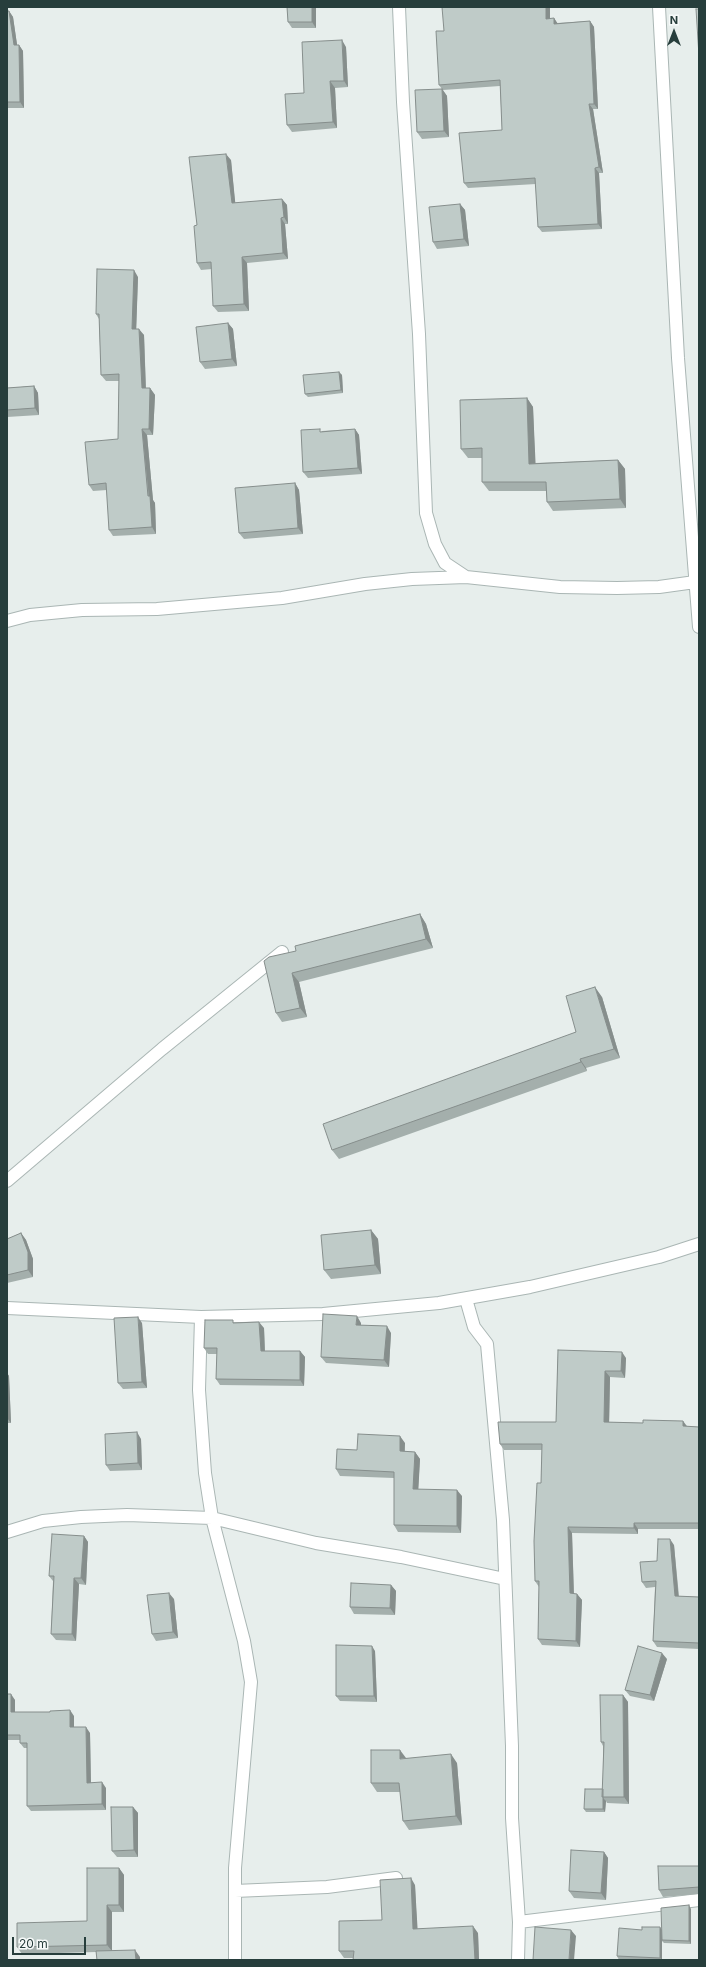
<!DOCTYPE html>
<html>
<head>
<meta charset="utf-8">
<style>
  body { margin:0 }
  #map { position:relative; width:706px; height:1967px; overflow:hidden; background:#e7eeec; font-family:Inter,sans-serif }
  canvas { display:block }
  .frame { position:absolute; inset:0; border:8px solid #273e3c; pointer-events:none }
  .north { position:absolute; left:654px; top:12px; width:40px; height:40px; -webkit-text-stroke:3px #f7faf9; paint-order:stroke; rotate:0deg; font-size:11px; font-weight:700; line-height:16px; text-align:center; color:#273e3c }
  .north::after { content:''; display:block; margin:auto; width:14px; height:18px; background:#273e3c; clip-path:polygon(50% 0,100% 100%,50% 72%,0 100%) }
  .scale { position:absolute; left:12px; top:1937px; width:74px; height:18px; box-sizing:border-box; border:2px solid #273e3c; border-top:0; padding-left:5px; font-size:12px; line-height:14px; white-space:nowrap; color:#273e3c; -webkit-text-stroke:3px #f7faf9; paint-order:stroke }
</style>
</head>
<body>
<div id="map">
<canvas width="706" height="1967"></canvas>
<div class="frame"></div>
<div class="north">N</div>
<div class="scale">20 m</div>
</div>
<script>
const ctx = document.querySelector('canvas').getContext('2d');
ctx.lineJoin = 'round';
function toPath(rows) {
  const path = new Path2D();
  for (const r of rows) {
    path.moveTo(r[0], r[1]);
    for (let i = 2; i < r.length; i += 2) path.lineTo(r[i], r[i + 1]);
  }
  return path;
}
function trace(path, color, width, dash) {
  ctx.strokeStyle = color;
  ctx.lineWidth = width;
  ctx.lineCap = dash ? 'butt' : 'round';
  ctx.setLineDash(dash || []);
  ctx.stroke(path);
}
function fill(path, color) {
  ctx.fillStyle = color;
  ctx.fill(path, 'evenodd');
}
const minor = toPath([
  [399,7,403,102,419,334,426,513,435,544,445,563,466,577],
  [659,7,678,358,699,627],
  [7,621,30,615,82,610,157,609,282,598,365,584,412,579,466,577,560,587,617,588,659,587,695,582],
  [7,1181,162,1049,282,952],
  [466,1299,474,1327,487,1344,503,1520,512,1746,512,1818,519,1922,518,1960],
  [7,1308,201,1317,323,1314,439,1303,530,1287,659,1257,699,1244],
  [201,1317,199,1390,205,1473,212,1518,244,1641,251,1682,235,1868,235,1960],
  [7,1532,43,1521,81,1517,127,1515,212,1518,316,1543,401,1557,505,1579],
  [235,1891,327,1887,396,1878],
  [519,1922,699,1900]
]);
const wall = toPath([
  [287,7,316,7,316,28,292,28,288,22],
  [550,7,550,19,554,18,557,23,590,21,594,27,598,109,593,109,603,173,599,173,602,229,542,232,538,227,536,184,468,188,464,183,502,130,500,86,443,90,447,96,449,137,422,139,417,132,442,89,439,85,444,31],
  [7,11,9,11,13,17,17,45,19,45,23,51,24,108,7,108],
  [346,47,348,87,335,88,337,128,292,132,287,125,304,93],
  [231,160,235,203,282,199,287,205,288,224,285,224,288,259,247,263,249,311,218,312,213,306,212,269,201,270,197,263,197,225],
  [460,204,465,210,469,246,437,249,433,242],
  [138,277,136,329,144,335,146,388,150,388,155,395,153,435,147,435,153,500,155,503,156,534,113,536,109,530,107,490,93,491,89,485,118,439,119,381,106,381,101,375,99,319,96,314],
  [228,323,233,329,237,366,205,369,200,362],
  [339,372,342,375,343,393,308,397,305,394],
  [34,386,38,393,39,415,7,417,7,388],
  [527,398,533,407,535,463,618,460,625,469,626,508,553,511,547,502,546,491,489,491,482,482,482,458,468,458,461,449],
  [355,429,359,435,362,474,308,478,303,472,322,431],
  [295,483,299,490,303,534,244,539,239,533],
  [420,914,426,924,433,948,299,982,307,1017,282,1022,276,1013,296,951],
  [602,997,620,1058,586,1068,587,1071,339,1159,332,1150,576,1032],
  [371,1230,378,1239,381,1274,331,1279,324,1270],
  [21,1233,26,1240,33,1259,33,1277,7,1283,7,1239],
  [142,1323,147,1388,123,1389,118,1383],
  [235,1323,264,1328,265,1351,300,1351,305,1357,304,1386,220,1385,216,1379,217,1354,208,1354,204,1348],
  [361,1323,361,1325,391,1333,389,1367,326,1363,321,1357],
  [558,1350,626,1358,625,1378,610,1377,609,1422,643,1423,683,1421,687,1426,699,1427,699,1529,638,1529,638,1534,572,1533,574,1594,577,1594,582,1600,580,1647,542,1645,538,1639,539,1587,535,1581,541,1483,542,1450,504,1450,500,1444,556,1422],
  [7,1373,9,1376,11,1423,7,1423],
  [141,1439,142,1470,110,1471,106,1465],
  [405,1443,405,1451,415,1452,420,1459,418,1489,462,1496,461,1533,398,1532,394,1525,394,1478,340,1476,336,1469,357,1450],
  [84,1536,88,1542,86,1585,79,1584,76,1641,56,1640,51,1634,53,1581,49,1576],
  [674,1545,679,1596,699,1597,699,1649,657,1647,653,1641,655,1587,646,1588,642,1582,657,1561],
  [391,1585,396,1591,395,1615,354,1614,350,1607],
  [174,1599,178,1638,156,1641,152,1634],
  [375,1651,377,1702,340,1701,336,1696],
  [667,1659,654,1701,630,1696,625,1690],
  [7,1694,15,1700,15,1712,74,1716,74,1727,90,1733,91,1783,106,1788,106,1810,31,1811,27,1806,27,1748,24,1748,20,1743,20,1740,7,1740],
  [623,1695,628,1702,629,1804,607,1803,606,1801,605,1812,586,1812,584,1809,603,1789,603,1746,601,1742],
  [406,1758,457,1763,462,1825,409,1830,403,1821,400,1792,377,1792,371,1783],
  [133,1807,138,1813,138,1857,117,1857,112,1851],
  [604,1852,608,1858,606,1900,574,1898,569,1891],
  [699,1866,699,1894,663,1897,659,1890],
  [119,1868,124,1875,124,1912,112,1912,112,1951,140,1957,140,1960,97,1960,96,1952,22,1954,17,1947,87,1921],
  [415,1885,417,1929,478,1933,479,1960,353,1960,353,1958,344,1958,339,1951,382,1920],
  [691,1909,691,1944,664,1943,662,1941,662,1960,619,1960,617,1956,642,1930,662,1929]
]);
const shadedWall = toPath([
  [312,7,316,7,316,28,312,22],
  [546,7,550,7,550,24,546,19],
  [9,11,13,17,18,51,14,45],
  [554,18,558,24,554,24],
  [590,21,594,27,598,109,594,104],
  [342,40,346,47,348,87,344,81],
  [19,45,23,51,24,108,20,102],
  [330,81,335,88,337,128,333,122],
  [442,89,447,96,449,137,444,131],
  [589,104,593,109,603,173,599,167],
  [226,154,231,160,236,210,232,203],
  [595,168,599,173,602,229,598,224],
  [282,199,287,205,288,224,284,217],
  [460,204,465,210,469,246,464,239],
  [281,218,285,224,288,259,283,253],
  [242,257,247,263,249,311,244,304],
  [134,270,138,277,136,336,132,329],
  [228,323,233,329,237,366,232,359],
  [139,329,144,335,146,395,142,388],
  [339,372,342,375,343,393,341,390],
  [34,386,38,393,39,415,35,408],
  [150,388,155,395,153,435,149,429],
  [527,398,533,407,536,473,529,464],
  [142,429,147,435,153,500,155,503,156,534,152,527],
  [355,429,359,435,362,474,358,468],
  [618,460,625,469,626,508,620,499],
  [295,483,299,490,303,534,298,528],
  [420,914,426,924,433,948,426,939],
  [292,973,299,982,307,1017,300,1008],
  [595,987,602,997,620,1058,614,1049],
  [580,1059,586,1068,587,1071,581,1062],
  [371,1230,378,1239,381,1274,375,1265],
  [21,1233,26,1240,33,1259,33,1277,28,1270],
  [357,1316,361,1323,361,1331,356,1325],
  [138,1317,142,1323,147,1388,142,1382],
  [259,1322,264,1328,265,1357,261,1351],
  [387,1326,391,1333,389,1367,384,1360],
  [300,1351,305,1357,304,1386,300,1380],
  [622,1352,626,1358,625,1378,621,1371],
  [605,1371,610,1377,609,1428,604,1422],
  [7,1373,9,1376,11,1423,7,1418],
  [683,1421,687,1427,683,1426],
  [137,1432,141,1439,142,1470,138,1463],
  [400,1436,405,1443,404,1458,400,1451],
  [415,1452,420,1459,418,1496,413,1489],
  [457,1490,462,1496,461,1533,457,1526],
  [634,1523,638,1529,638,1534,634,1528],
  [568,1527,572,1533,574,1600,570,1593],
  [84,1536,88,1542,86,1585,81,1578],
  [670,1539,674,1545,679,1602,675,1596],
  [74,1578,79,1584,76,1641,72,1634],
  [391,1585,396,1591,395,1615,390,1608],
  [169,1593,174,1599,178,1638,173,1632],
  [577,1594,582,1600,580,1647,576,1641],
  [372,1646,375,1651,377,1702,374,1696],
  [662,1653,667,1659,654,1701,650,1695],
  [11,1694,15,1700,15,1718,11,1712],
  [623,1695,628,1702,629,1804,624,1797],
  [70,1710,74,1716,74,1733,70,1727],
  [86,1727,90,1733,91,1788,87,1783],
  [400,1750,406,1758,400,1759],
  [451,1754,457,1763,462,1825,456,1816],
  [102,1782,106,1788,106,1810,102,1804],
  [603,1798,606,1801,605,1812,603,1809],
  [133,1807,138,1813,138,1857,134,1850],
  [604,1852,608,1858,606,1900,601,1893],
  [119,1868,124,1875,124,1912,119,1905],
  [411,1878,415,1885,418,1936,413,1929],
  [107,1905,112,1912,112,1951,107,1945],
  [689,1905,691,1909,691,1944,689,1941],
  [473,1926,478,1933,479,1960,475,1960],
  [660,1927,662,1930,662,1960,660,1958],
  [571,1930,576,1936,574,1960,569,1960],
  [135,1950,140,1957,140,1960,136,1960]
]);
const building = toPath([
  [287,7,312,7,312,22,288,22,287,7],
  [442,7,546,7,546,19,554,18,554,24,590,21,594,104,589,104,599,167,595,168,598,224,538,227,535,178,464,183,459,133,502,130,500,80,439,85,436,31,444,31,442,7],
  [696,9,699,9,699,56,696,9],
  [7,11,9,11,14,45,19,45,20,102,7,102,7,11],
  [342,40,344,81,330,81,333,122,287,125,285,94,304,93,302,42,342,40],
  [442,89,444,131,417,132,415,90,442,89],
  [226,154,232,203,282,199,284,217,281,218,283,253,242,257,244,304,213,306,211,262,197,263,194,226,197,225,189,157,226,154],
  [460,204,464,239,433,242,429,207,460,204],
  [97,269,134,270,132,329,139,329,142,388,150,388,149,429,142,429,148,496,150,496,152,527,109,530,106,483,89,485,85,442,118,439,119,374,101,375,99,314,96,314,97,269],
  [228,323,232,359,200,362,196,327,228,323],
  [339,372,341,390,305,394,303,375,339,372],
  [34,386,35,408,7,410,7,388,34,386],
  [527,398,529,464,618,460,620,499,547,502,546,482,482,482,482,448,461,449,460,400,527,398],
  [320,429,320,432,355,429,358,468,303,472,301,430,320,429],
  [295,483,298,528,239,533,235,488,295,483],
  [420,914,426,939,292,973,300,1008,276,1013,264,961,269,957,296,951,295,946,420,914],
  [595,987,614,1049,580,1059,581,1062,332,1150,323,1124,576,1032,566,996,595,987],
  [371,1230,375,1265,324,1270,321,1235,371,1230],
  [21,1233,28,1252,28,1270,7,1275,7,1239,21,1233],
  [323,1314,357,1316,356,1325,387,1326,384,1360,321,1357,323,1314],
  [138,1317,142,1382,118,1383,114,1318,138,1317],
  [205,1320,233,1320,233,1323,259,1322,261,1351,300,1351,300,1380,216,1379,217,1348,204,1348,205,1320],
  [558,1350,622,1352,621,1371,605,1371,604,1422,643,1423,643,1420,683,1421,683,1426,699,1427,699,1523,634,1523,634,1528,568,1527,570,1593,577,1594,576,1641,538,1639,539,1581,535,1581,534,1541,537,1483,541,1483,542,1444,500,1444,498,1422,556,1422,558,1350],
  [137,1432,138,1463,106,1465,105,1434,137,1432],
  [358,1434,400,1436,400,1451,415,1452,413,1489,457,1490,457,1526,394,1525,394,1472,336,1469,337,1449,357,1450,358,1434],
  [52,1534,84,1536,81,1578,74,1578,72,1634,51,1634,54,1576,49,1576,52,1534],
  [658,1539,670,1539,675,1596,699,1597,699,1643,653,1641,656,1581,642,1582,640,1562,657,1561,658,1539],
  [351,1583,391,1585,390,1608,350,1607,351,1583],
  [169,1593,173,1632,152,1634,147,1595,169,1593],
  [336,1645,372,1646,374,1696,336,1696,336,1645],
  [638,1646,662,1653,650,1695,625,1690,638,1646],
  [7,1694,11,1694,11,1712,50,1712,50,1711,70,1710,70,1727,86,1727,87,1783,102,1782,102,1804,27,1806,27,1743,20,1743,20,1735,7,1735,7,1694],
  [600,1695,623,1695,624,1797,602,1797,604,1742,601,1742,600,1695],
  [371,1750,400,1750,400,1759,451,1754,456,1816,403,1821,399,1783,371,1783,371,1750],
  [585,1789,603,1789,603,1809,584,1809,585,1789],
  [111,1807,133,1807,134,1850,112,1851,111,1807],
  [571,1850,604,1852,601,1893,569,1891,571,1850],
  [658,1866,699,1866,699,1887,659,1890,658,1866],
  [87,1868,119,1868,119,1905,107,1905,107,1945,17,1947,17,1923,87,1921,87,1868],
  [411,1878,413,1929,473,1926,475,1960,353,1960,354,1951,339,1951,339,1921,382,1920,380,1880,411,1878],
  [689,1905,689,1941,662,1940,661,1908,689,1905],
  [535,1927,571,1930,569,1960,533,1960,535,1927],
  [642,1927,660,1927,660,1958,617,1956,619,1928,642,1930,642,1927],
  [135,1950,136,1960,97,1960,96,1951,135,1950]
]);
trace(minor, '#aab6b4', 14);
trace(minor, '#fff', 12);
fill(wall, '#a4afac');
fill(shadedWall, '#868e8c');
fill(building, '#bfcbc8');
trace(building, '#868e8c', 1);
</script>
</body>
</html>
